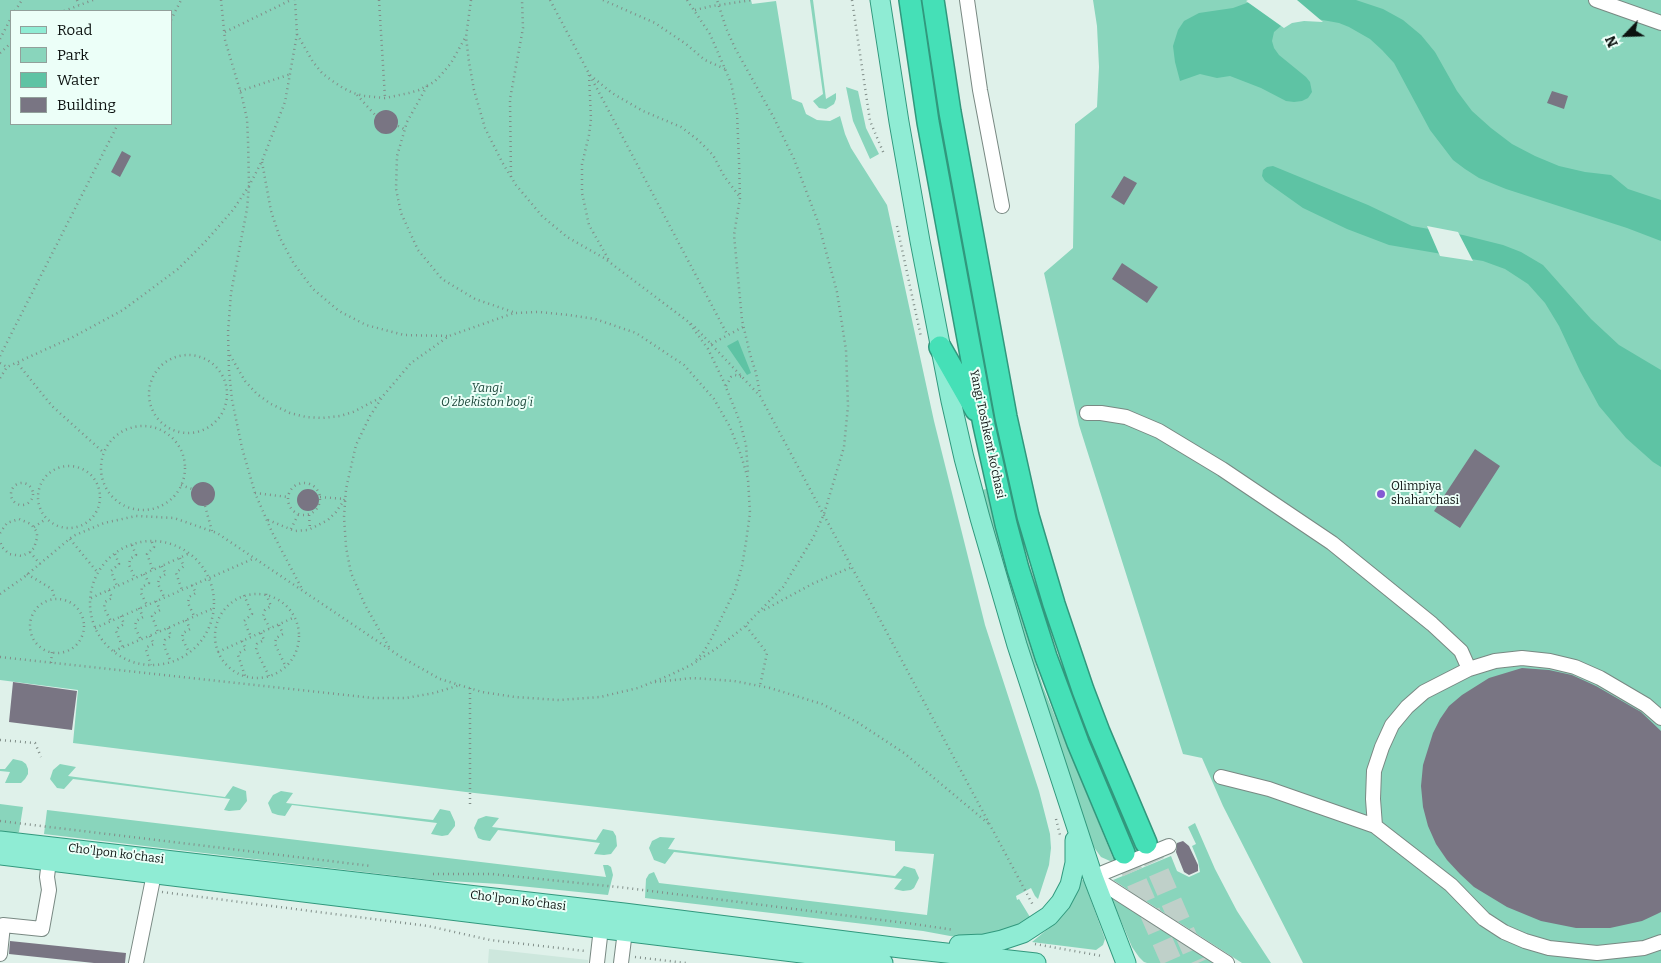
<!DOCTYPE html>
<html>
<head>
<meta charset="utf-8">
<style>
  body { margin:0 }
  #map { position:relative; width:1661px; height:963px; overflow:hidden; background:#dff1ea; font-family:Bitter,serif }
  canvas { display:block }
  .legend { position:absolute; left:10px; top:10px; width:162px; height:115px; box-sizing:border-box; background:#ecfff8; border:1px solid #92a09b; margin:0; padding:6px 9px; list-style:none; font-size:15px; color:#0c1210 }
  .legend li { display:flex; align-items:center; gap:10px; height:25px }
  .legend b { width:25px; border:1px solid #92a09b }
  .north { position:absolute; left:1601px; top:10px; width:50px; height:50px; -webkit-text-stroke:4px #ecfff8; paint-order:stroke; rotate:246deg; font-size:14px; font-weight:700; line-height:20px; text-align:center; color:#0c1210 }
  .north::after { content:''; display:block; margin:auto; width:18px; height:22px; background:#0c1210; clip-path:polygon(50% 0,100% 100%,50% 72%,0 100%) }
</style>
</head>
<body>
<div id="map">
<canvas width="1661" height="963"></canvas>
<ul class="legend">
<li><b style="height:6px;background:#8fecd4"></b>Road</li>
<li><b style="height:14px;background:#89d5bc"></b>Park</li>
<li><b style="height:14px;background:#5ec3a4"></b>Water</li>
<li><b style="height:14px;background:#797583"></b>Building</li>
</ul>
<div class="north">N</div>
</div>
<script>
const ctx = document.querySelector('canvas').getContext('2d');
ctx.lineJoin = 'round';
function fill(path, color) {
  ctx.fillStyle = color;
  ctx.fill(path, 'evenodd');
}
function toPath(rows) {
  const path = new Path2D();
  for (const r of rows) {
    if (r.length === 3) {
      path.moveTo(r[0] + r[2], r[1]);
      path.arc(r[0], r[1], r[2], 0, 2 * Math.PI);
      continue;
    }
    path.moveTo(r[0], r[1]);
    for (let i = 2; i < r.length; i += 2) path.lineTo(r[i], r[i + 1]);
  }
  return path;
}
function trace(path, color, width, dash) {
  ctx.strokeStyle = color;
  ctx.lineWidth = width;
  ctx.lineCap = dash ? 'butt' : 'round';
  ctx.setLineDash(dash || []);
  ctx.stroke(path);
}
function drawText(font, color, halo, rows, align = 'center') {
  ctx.font = font + ' Bitter,serif';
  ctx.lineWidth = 4;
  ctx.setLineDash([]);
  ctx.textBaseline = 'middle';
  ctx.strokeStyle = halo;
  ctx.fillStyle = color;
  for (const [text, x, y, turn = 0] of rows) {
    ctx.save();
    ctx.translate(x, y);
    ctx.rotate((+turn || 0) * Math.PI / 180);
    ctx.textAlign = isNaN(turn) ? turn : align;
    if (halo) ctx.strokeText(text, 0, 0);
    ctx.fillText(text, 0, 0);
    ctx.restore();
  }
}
const built = toPath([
  [489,949,588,960,588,963,488,963]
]);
const green = toPath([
  [0,0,751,0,752,4,776,1,792,99,802,103,806,114,817,120,830,121,840,116,845,134,851,148,887,205,934,421,985,625,1039,791,1050,834,1051,848,1049,865,1038,899,1035,896,1031,888,1016,896,1017,900,1019,899,1033,922,1017,930,961,938,923,931,645,898,646,879,649,874,654,872,659,883,927,915,934,854,895,851,895,841,466,792,73,743,78,690,0,680],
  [11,11,171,11,171,124,11,124],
  [810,0,813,0,826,99,836,93,836,99,834,104,826,109,819,108,813,101,823,94],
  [1093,0,1661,0,1661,963,1303,963,1223,806,1202,758,1183,754,1079,425,1044,273,1073,248,1075,124,1097,107,1099,67,1097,26],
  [846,87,858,91,866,128,879,154,870,159,853,121],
  [986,489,1016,602,1043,687,1113,858,1156,839,1158,843,1114,861,1110,861,1101,857,1093,846,1025,646,982,490],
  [13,759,22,761,26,764,28,769,28,774,25,779,21,783,5,783,10,772,0,771,0,769,5,769],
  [60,764,76,767,68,776,225,797,233,786,246,791,247,801,240,810,229,811,224,810,230,799,73,779,64,789,57,788,50,779,53,770],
  [281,791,293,793,286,803,433,820,440,809,450,811,455,822,455,826,448,835,442,836,431,834,437,823,292,805,285,816,278,815,272,813,268,803,273,795],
  [0,804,23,807,19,832,16,833,0,832],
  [47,810,606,877,603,865,608,865,611,867,613,875,608,895,500,884,431,880,44,834],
  [486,816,499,818,492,827,596,840,603,829,613,831,616,836,617,846,611,854,604,855,594,854,600,843,498,830,490,841,483,840,478,838,474,828,478,819],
  [1195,823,1215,869,1237,911,1271,963,1242,963,1113,880,1171,856,1177,871,1189,877,1200,872,1198,861,1192,846,1196,844,1188,827],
  [660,837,675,838,668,849,895,876,904,866,915,869,919,878,914,888,911,890,903,891,894,889,902,879,674,852,665,864,654,860,649,848,652,841],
  [1080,878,1084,881,1105,939,1103,945,1096,950,1032,942,1055,923,1065,911],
  [1110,895,1216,963,1147,963,1144,962,1139,957,1132,947]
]);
const water = toPath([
  [1255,0,1356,0,1383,9,1403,20,1421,35,1435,52,1457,91,1472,111,1491,128,1512,144,1535,156,1559,166,1585,172,1611,175,1628,189,1661,200,1661,241,1627,228,1506,189,1479,178,1465,169,1453,160,1430,130,1394,63,1382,50,1370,39,1349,27,1339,23,1317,19,1292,21,1281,26,1274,32,1272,41,1274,48,1279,55,1306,77,1310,82,1312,92,1308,98,1302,101,1294,102,1286,101,1261,88,1230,76,1217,78,1200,74,1180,81,1175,62,1173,46,1178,30,1184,21,1199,13,1233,8],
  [1273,166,1368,205,1412,226,1463,235,1503,245,1521,252,1543,265,1591,319,1619,345,1661,370,1661,467,1653,462,1626,438,1599,406,1580,371,1559,326,1545,303,1528,284,1505,269,1483,261,1389,245,1347,229,1303,208,1265,181,1262,176,1263,170,1267,167],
  [738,340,751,373,747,375,727,346]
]);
const pier = toPath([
  [1248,0,1297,0,1323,22,1304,21,1292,23,1284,28,1246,1],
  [1427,226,1458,232,1473,261,1440,256]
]);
const building = toPath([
  [1552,91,1568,96,1564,109,1547,103],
  [386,122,12],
  [122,151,131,156,120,177,111,172],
  [1124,176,1137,183,1124,205,1111,197],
  [1122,263,1158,287,1147,303,1112,279],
  [1475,449,1500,466,1460,528,1434,511],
  [203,494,12],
  [308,500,11],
  [1522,668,1549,670,1572,675,1596,686,1641,712,1661,731,1661,912,1657,914,1642,921,1610,928,1576,928,1541,921,1507,907,1474,887,1460,874,1447,860,1436,844,1428,826,1423,807,1421,786,1423,765,1433,733,1440,719,1449,706,1462,695,1489,678],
  [13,682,77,691,72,730,9,722],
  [1183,841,1189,846,1198,865,1198,871,1189,875,1184,872,1176,852,1177,843],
  [10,941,126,953,125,963,94,963,9,954]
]);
const highwayTunnel = toPath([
  [1146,843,1198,963],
  [1124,853,1172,963]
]);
const path = toPath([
  [77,0,79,5],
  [221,0,225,40,242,97,247,119,248,140,249,186,247,209,231,293,228,332,229,371,232,400,242,448,255,493,272,532,302,589],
  [379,0,385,98],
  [471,0,466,37,469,62,474,90,485,128,502,162,516,185,542,216,567,237,604,258,694,326,760,396,1034,907],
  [550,0,727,334],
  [603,0,655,23,686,44,705,60,725,69],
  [687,0,710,34,731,83,737,113,739,161,740,198,734,235,742,320,750,354,756,373,760,394],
  [852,0,870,121,884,154],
  [695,10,712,6,752,0],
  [15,11,22,0],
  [64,11,93,0],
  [171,20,181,0],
  [225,32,291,0],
  [297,34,313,62,322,73,331,80,343,88,353,93,364,96,385,98,409,93,419,90,434,82,441,75,451,63,465,38],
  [0,39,11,18],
  [0,53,11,43],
  [589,75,591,119,589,135,582,164,582,193,589,225,610,262],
  [590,75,612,93,643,111,681,127,698,140,713,155,724,176,739,196],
  [427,86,407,122,397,156,396,189,401,213,418,250,442,279,475,299,513,312],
  [240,91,291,74],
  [357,95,376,116],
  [398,126,404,129],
  [262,162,271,211,280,238,294,264,313,289,339,311,366,325,404,335,448,336],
  [511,177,510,99,523,28,522,0],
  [897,226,921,337],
  [690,324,708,349,723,380,740,422,746,445,748,473],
  [711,344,743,327],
  [230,355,245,381,257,394,271,404,290,413,306,417,322,418,340,416,353,412,382,397],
  [188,394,39],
  [0,356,118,124],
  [0,363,7,367,73,337,123,310,178,269,205,242,233,210,249,186,262,161,285,102,297,34,295,0],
  [18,364,52,406,103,452],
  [0,378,7,367],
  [726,386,731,377,735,375,743,377],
  [143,468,42],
  [69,497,31],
  [22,494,11],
  [304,499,16],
  [181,485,192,489],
  [255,493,288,497],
  [320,497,345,499],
  [205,506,212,531],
  [309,515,310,529],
  [268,520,295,531,308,530,328,520,336,512,345,499],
  [34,527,46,519],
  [291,529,298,515],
  [0,533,7,523,19,519,31,524,37,532,37,538,34,548,30,552,22,556,9,554,2,547,0,541],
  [70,539,98,573],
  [152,603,62],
  [152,542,154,547,147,554,153,570],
  [132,545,136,555,130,559,129,565,135,578],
  [30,552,40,564],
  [115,554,119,564,111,571,117,586],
  [180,558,184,566,176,573,182,590],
  [162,566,166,574,159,578,158,584,164,597],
  [27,574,52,589,55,599],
  [144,574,149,583,142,587,141,593,147,605],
  [192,585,196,593,189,597,188,603,194,616],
  [109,590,112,598,105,602,104,608,111,621],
  [257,636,42],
  [0,594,23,578,73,536,104,523,136,516,174,518,217,533,401,657,440,679,482,692,515,697,559,700,600,697,638,688,670,675,691,665,720,646,744,627,783,587,813,538,824,514,844,447,848,406,846,350,837,292,818,222,794,159,774,118,735,48,726,28,717,0],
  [266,594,271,606,265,610,263,616,270,628],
  [244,595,252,614,244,621,251,637],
  [91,598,188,554],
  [57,626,27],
  [156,601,160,610,153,614,152,616,158,632],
  [139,608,143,617,136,621,135,627,141,640],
  [764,610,814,583,852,567],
  [121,616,124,624,118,628,116,631,123,648],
  [186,620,190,629,183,633,182,638,189,652],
  [279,625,283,634,276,638,275,644,286,667],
  [746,626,767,653,760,686],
  [95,628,255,558],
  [168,628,171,636,165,640,164,646,171,662],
  [261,633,264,640,257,644,256,650,269,676],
  [150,636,154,644,147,647,146,650,151,665],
  [242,641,246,649,239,653,238,655,245,676],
  [389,647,365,605,351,573,346,547,344,517,346,489,356,445,370,416,383,396,411,363,449,336,514,313,539,312,569,315,595,319,636,333,684,365,714,399,730,427,741,455,748,479,750,513,746,542,742,566,735,590,711,639,703,653,696,660],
  [114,651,214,608],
  [218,652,295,617],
  [0,657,373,698,406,698,434,693,460,685],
  [51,663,52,652],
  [655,682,693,678,734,681,770,688,822,704,857,722,904,753,989,824],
  [470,688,470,805],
  [0,740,35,743,41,757],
  [1056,819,1060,835],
  [0,821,371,866],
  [433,874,492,874,627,888,914,924,954,930],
  [162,892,428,926,490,940,585,951],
  [1035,944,1102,956],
  [635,957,686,963]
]);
const minor = toPath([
  [967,0,980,90,1002,206],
  [1596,0,1661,23],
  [1087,413,1101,413,1126,417,1159,431,1222,469,1332,543,1432,624,1461,651,1469,669,1424,692,1407,707,1392,725,1382,747,1374,771,1373,799,1375,826,1269,789,1221,777],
  [1469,669,1495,661,1522,658,1550,661,1575,667,1600,678,1646,705,1661,718],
  [1375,826,1451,885,1484,919,1504,932,1525,941,1549,948,1597,953,1644,948,1661,942],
  [1093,877,1227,963],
  [1093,877,1169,846],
  [0,954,3,925,42,929,49,890,47,877,49,861],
  [136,963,154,874],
  [597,963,601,928,609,923],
  [621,963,625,931,625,924]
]);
const major = toPath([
  [880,0,899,122,920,241,951,401,964,458,980,518,1017,645,1093,877,1126,963],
  [0,841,624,913,901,948,1036,963],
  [0,855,883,963],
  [959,945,984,944,1002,940,1023,933,1049,916,1061,902,1070,885,1075,863,1075,840]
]);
const highway = toPath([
  [910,0,928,122,984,425,1006,524,1018,569,1046,657,1078,743,1124,853],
  [933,0,950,112,1006,417,1028,516,1054,604,1083,690,1099,732,1146,843],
  [940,347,976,410]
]);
const markers = [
  [1381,494,5,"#8559d3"]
];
const parkNames = [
  ["Yangi",487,389],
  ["O'zbekiston bog'i",487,403]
];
const streetNames = [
  ["Yangi Toshkent ko‘chasi",987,434,78],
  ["Cho'lpon ko'chasi",116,854,7],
  ["Cho'lpon ko'chasi",518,901,7]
];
const poiNames = [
  ["Olimpiya",1391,487],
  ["shaharchasi",1391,501]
];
fill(built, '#cde7dd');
fill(green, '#89d5bc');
fill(water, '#5ec3a4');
fill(pier, '#dff1ea');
fill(building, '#797583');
trace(highwayTunnel, '#bfd0c9', 21, [21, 11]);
trace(minor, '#798983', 16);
trace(major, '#31987d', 21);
trace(highway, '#31987d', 24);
trace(path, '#818e89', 2.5, [1, 4]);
trace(minor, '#fff', 14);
trace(major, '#8fecd4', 19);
trace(highway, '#45e0b7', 21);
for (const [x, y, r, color] of markers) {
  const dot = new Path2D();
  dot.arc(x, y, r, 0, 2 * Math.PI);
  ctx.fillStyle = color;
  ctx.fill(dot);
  trace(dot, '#ecfff8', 2);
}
drawText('italic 12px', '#194538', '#ecfff8', parkNames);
drawText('12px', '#0c1210', '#ecfff8', streetNames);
drawText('12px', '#0c1210', '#ecfff8', poiNames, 'left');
</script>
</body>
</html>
